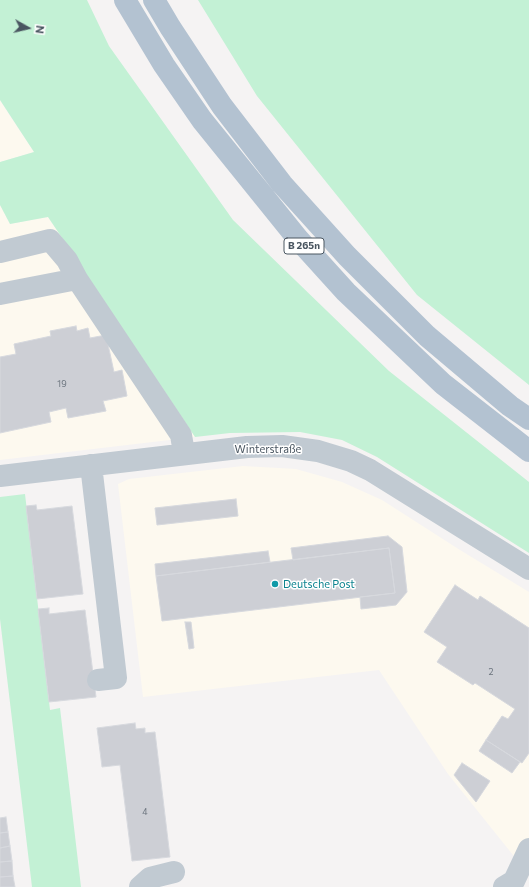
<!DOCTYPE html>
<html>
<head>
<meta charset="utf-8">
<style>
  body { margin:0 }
  #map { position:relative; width:529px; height:887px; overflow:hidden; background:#f5f3f3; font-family:Commissioner,sans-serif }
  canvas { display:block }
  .north { position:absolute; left:8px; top:8px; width:40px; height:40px; -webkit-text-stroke:3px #fff; paint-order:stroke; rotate:98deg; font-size:11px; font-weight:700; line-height:16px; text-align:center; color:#4a5661 }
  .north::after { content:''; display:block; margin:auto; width:14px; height:18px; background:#4a5661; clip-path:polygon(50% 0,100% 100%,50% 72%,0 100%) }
</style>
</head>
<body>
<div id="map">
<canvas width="529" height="887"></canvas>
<div class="north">N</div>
</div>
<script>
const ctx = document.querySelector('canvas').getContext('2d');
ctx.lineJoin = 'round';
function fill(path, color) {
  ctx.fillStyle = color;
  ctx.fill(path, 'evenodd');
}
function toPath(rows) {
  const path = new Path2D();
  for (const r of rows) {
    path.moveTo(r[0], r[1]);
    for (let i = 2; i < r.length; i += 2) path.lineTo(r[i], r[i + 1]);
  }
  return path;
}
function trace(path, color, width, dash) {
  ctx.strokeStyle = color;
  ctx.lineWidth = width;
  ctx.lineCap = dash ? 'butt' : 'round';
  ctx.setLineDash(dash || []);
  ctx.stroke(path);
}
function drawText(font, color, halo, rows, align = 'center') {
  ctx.font = font + ' Commissioner,sans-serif';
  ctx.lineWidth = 3;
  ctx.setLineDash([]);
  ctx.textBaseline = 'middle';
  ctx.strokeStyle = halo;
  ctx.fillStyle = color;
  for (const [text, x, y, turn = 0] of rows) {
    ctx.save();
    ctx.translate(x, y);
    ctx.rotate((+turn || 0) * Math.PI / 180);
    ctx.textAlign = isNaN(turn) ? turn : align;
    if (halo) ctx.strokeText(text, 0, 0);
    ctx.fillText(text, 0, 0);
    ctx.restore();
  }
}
const commercial = toPath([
  [0,100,10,116,34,152,0,162],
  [0,205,10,224,48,217,195,437,0,460],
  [243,466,296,469,342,482,382,500,460,550,529,592,529,875,448,774,379,670,143,697,118,484,129,479]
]);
const green = toPath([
  [0,0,87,0,109,46,233,220,389,371,529,482,529,553,377,457,342,440,300,432,230,433,195,437,48,217,10,224,0,205,0,162,34,152,0,100],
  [198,0,529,0,529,385,417,295,257,96],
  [25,494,50,710,60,708,81,887,32,887,0,619,0,497]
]);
const building = toPath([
  [76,326,77,331,88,328,90,338,106,335,114,372,122,370,127,396,103,401,106,411,68,418,66,408,49,412,51,422,0,433,0,357,16,354,14,344,51,336,50,331,76,326],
  [236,499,238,516,157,525,155,508,236,499],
  [36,505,37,510,72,506,83,594,37,599,26,506,36,505],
  [388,536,402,547,407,592,396,605,361,609,360,597,395,593,389,548,293,560,291,548,388,536],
  [389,548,395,593,162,621,156,576,389,548],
  [268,551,270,562,156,576,155,564,268,551],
  [455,585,478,600,480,596,529,628,529,753,522,763,486,740,502,716,508,719,515,709,475,683,473,685,437,662,447,647,424,632,455,585],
  [49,608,49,614,85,610,96,697,49,702,38,609,49,608],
  [185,622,191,622,194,648,189,649,185,622],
  [135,723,136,729,145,728,145,733,155,732,170,857,132,861,120,765,102,767,97,728,135,723],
  [486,740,520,762,512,773,479,751,486,740],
  [462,763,490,781,476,802,454,775,462,763],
  [6,817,8,832,0,833,0,818,6,817],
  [8,832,10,846,0,848,0,833,8,832],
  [10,846,12,861,0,862,0,848,10,846],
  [12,861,13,876,0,877,0,862,12,861],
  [13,876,15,887,0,887,0,877,13,876]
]);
const minor = toPath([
  [0,252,50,240,67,260,77,279,181,435,184,453],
  [0,294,77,279],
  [91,465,116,678,98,680],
  [0,476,247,447,282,446,318,451,351,461,370,470,529,569],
  [140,887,150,878,174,872],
  [504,887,514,881,529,849]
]);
const major = toPath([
  [125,0,164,65,202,120,298,239,346,292,443,384,529,451],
  [154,0,170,27,222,106,282,184,347,256,427,336,510,406,529,419]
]);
const markers = [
  [275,584,4,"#0f9aa8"]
];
const numberNames = [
  ["19",62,384],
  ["2",491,672],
  ["4",145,812]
];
const shields = [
  [304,246,40]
];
const shieldNames = [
  ["B 265n",304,246]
];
const streetNames = [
  ["Winterstraße",268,449]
];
const cultureNames = [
  ["Deutsche Post",283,584]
];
fill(commercial, '#fdf9ef');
fill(green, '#c3f1d5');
fill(building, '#cdcfd5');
trace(building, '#d7d9de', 1);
trace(minor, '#c1cad2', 22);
trace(major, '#b3c2d1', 22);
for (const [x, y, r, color] of markers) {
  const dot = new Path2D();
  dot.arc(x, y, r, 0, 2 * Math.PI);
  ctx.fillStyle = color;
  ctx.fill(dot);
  trace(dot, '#fff', 1.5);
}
drawText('9px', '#6b747e', null, numberNames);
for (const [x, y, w] of shields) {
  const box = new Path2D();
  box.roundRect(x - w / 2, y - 8, w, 16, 3);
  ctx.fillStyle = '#fff';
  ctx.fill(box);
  trace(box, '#4a5661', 1);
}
drawText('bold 10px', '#4a5661', null, shieldNames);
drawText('11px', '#4a5661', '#fff', streetNames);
drawText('11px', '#0d838f', '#fff', cultureNames, 'left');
</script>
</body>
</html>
